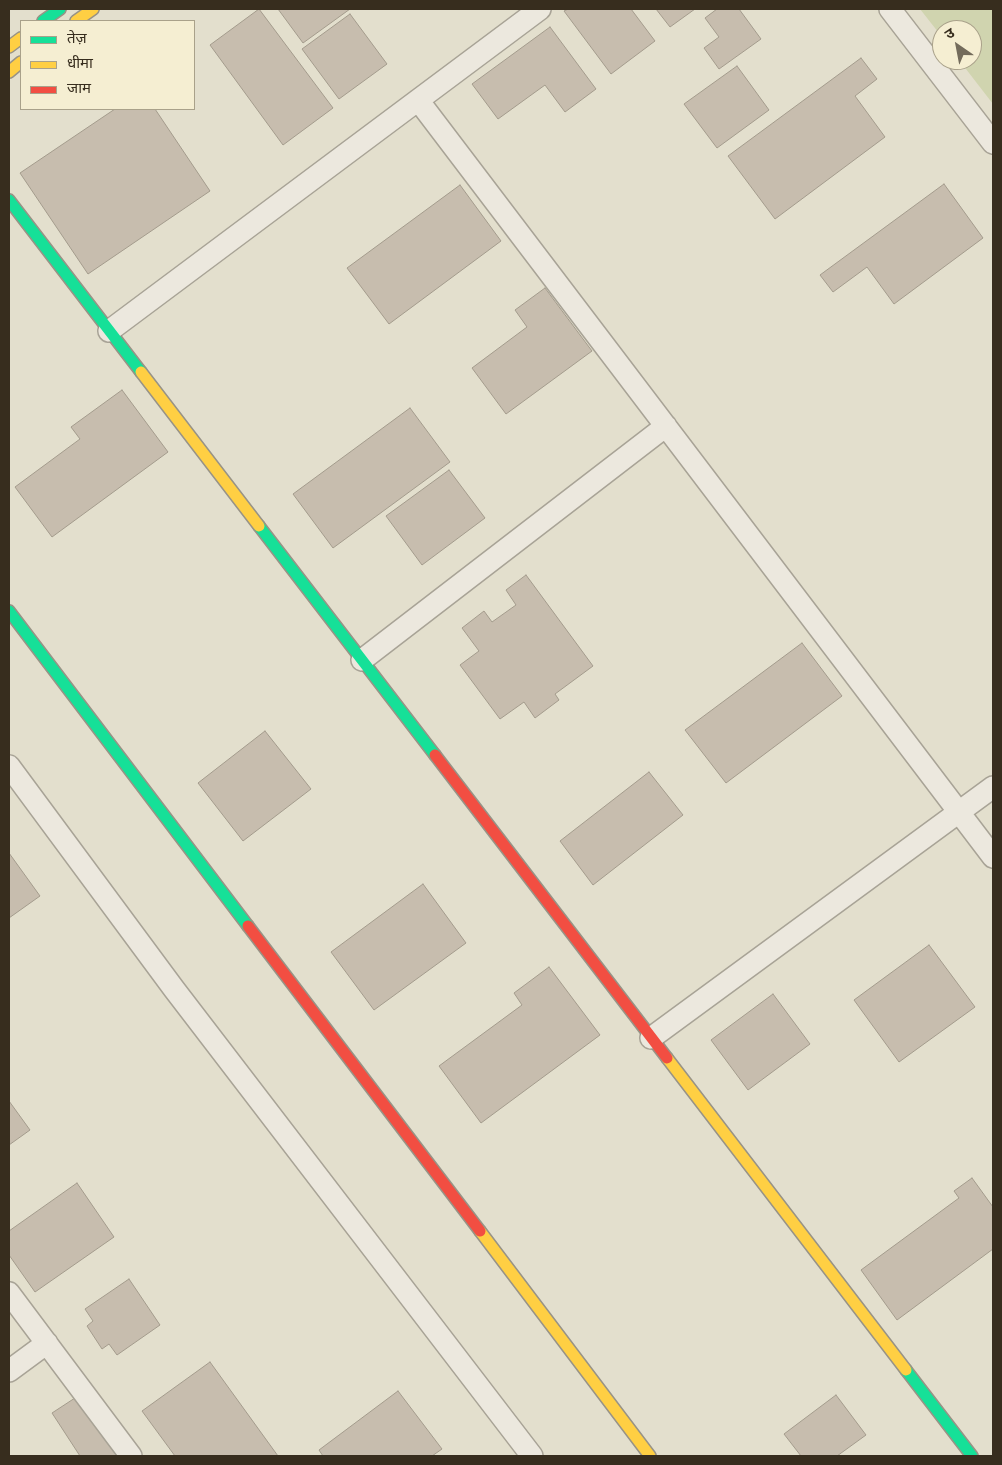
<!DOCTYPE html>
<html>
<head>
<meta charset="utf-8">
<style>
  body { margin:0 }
  #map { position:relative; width:1002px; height:1465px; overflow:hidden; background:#e3dfcd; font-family:"Crimson Pro","Noto Sans Devanagari",serif }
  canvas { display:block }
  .frame { position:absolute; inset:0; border:10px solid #372d1e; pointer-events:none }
  .legend { position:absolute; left:20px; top:20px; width:175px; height:90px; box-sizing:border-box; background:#f5eed2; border:1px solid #a9a18a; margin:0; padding:6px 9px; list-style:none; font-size:15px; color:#372d1e }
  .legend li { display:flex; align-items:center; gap:10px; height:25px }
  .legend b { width:25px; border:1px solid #a9a18a }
  .north { position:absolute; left:932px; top:20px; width:50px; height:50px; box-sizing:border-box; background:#f5eed2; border:1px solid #a9a18a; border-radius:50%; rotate:327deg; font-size:14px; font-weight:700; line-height:20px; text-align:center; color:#372d1e }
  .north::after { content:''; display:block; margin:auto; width:18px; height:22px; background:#736b5b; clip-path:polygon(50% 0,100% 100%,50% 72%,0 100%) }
</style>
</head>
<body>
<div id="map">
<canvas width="1002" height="1465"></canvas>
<div class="frame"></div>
<ul class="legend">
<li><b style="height:6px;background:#16e098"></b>तेज़</li>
<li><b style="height:6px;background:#ffcf43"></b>धीमा</li>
<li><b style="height:6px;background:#f24e42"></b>जाम</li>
</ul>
<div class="north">उ</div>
</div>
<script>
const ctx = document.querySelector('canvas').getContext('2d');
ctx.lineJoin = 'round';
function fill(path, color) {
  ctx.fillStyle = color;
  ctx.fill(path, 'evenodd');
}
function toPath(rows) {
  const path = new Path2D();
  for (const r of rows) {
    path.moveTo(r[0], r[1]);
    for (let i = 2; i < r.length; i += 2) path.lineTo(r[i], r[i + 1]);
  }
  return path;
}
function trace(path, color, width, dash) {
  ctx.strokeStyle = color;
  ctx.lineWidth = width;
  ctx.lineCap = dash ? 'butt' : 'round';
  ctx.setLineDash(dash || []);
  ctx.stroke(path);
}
const green = toPath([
  [920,9,993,9,993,104,959,60,972,60,972,30,942,30,942,37]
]);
const building = toPath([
  [259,9,333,108,283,145,210,45,259,9],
  [278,9,350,9,303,43,278,9],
  [568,9,631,9,655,41,611,74,564,11,568,9],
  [656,9,695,9,670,27,656,9],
  [717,9,739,9,761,39,719,69,704,48,719,37,705,18,717,9],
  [350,14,387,64,339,99,302,49,350,14],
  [550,27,596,89,565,112,545,85,498,119,472,84,550,27],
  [861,58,877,79,855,96,885,137,775,219,728,156,861,58],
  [737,66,769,110,717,148,684,104,737,66],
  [115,109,155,109,210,191,88,274,20,173,115,109],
  [944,184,983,238,894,304,867,267,833,292,820,275,944,184],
  [460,185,501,241,389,324,347,268,460,185],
  [545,288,592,351,506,414,472,368,527,327,515,310,545,288],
  [122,390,168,452,52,537,15,487,80,439,71,427,122,390],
  [410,408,450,462,333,548,293,494,410,408],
  [449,470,485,518,422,565,386,516,449,470],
  [526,575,593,666,555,694,559,700,535,718,524,702,500,719,460,665,479,651,462,628,484,611,492,622,516,605,506,590,526,575],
  [802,643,842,696,726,783,685,730,802,643],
  [265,731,311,789,243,841,198,783,265,731],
  [649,772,683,815,593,885,560,841,649,772],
  [9,853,40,896,9,918,9,853],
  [423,884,466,943,374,1010,331,952,423,884],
  [929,945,975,1007,899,1062,854,1000,929,945],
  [549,967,600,1035,481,1123,439,1066,522,1005,514,993,549,967],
  [773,994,810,1044,748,1090,711,1040,773,994],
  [9,1101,30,1130,9,1145,9,1101],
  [972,1178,993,1207,993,1249,897,1320,861,1270,959,1198,954,1191,972,1178],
  [77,1183,114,1237,35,1292,9,1255,9,1231,77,1183],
  [129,1279,160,1325,117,1355,109,1344,102,1349,87,1326,93,1321,85,1309,129,1279],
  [210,1362,278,1456,175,1456,142,1411,210,1362],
  [398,1391,442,1449,432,1456,323,1456,319,1450,398,1391],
  [836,1395,866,1435,837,1456,801,1456,784,1434,836,1395],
  [78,1396,118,1456,80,1456,52,1413,78,1396]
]);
const street = toPath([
  [890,9,993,143],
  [418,100,993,857],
  [109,331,540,9],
  [362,660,666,426],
  [9,766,174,989,532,1456],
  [651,1038,993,787],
  [9,1293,131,1456],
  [9,1371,47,1343]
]);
const fast = toPath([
  [43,21,60,9],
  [9,200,141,372],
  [259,526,435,755],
  [9,611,248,926],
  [906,1370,972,1456]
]);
const slow = toPath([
  [76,21,93,9],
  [9,47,21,38],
  [9,72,21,62],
  [141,372,259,526],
  [667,1058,906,1370],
  [480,1231,650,1456]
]);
const jam = toPath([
  [435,755,667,1058],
  [248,926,480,1231]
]);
fill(green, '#d0d4af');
fill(building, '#c7bdae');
trace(building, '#a39b8c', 1);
trace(street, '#a8a396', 24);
trace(fast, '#989386', 14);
trace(slow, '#989386', 14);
trace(jam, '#989386', 14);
trace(street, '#ece8de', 21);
trace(fast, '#16e098', 11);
trace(slow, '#ffcf43', 11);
trace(jam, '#f24e42', 11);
</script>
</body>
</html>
